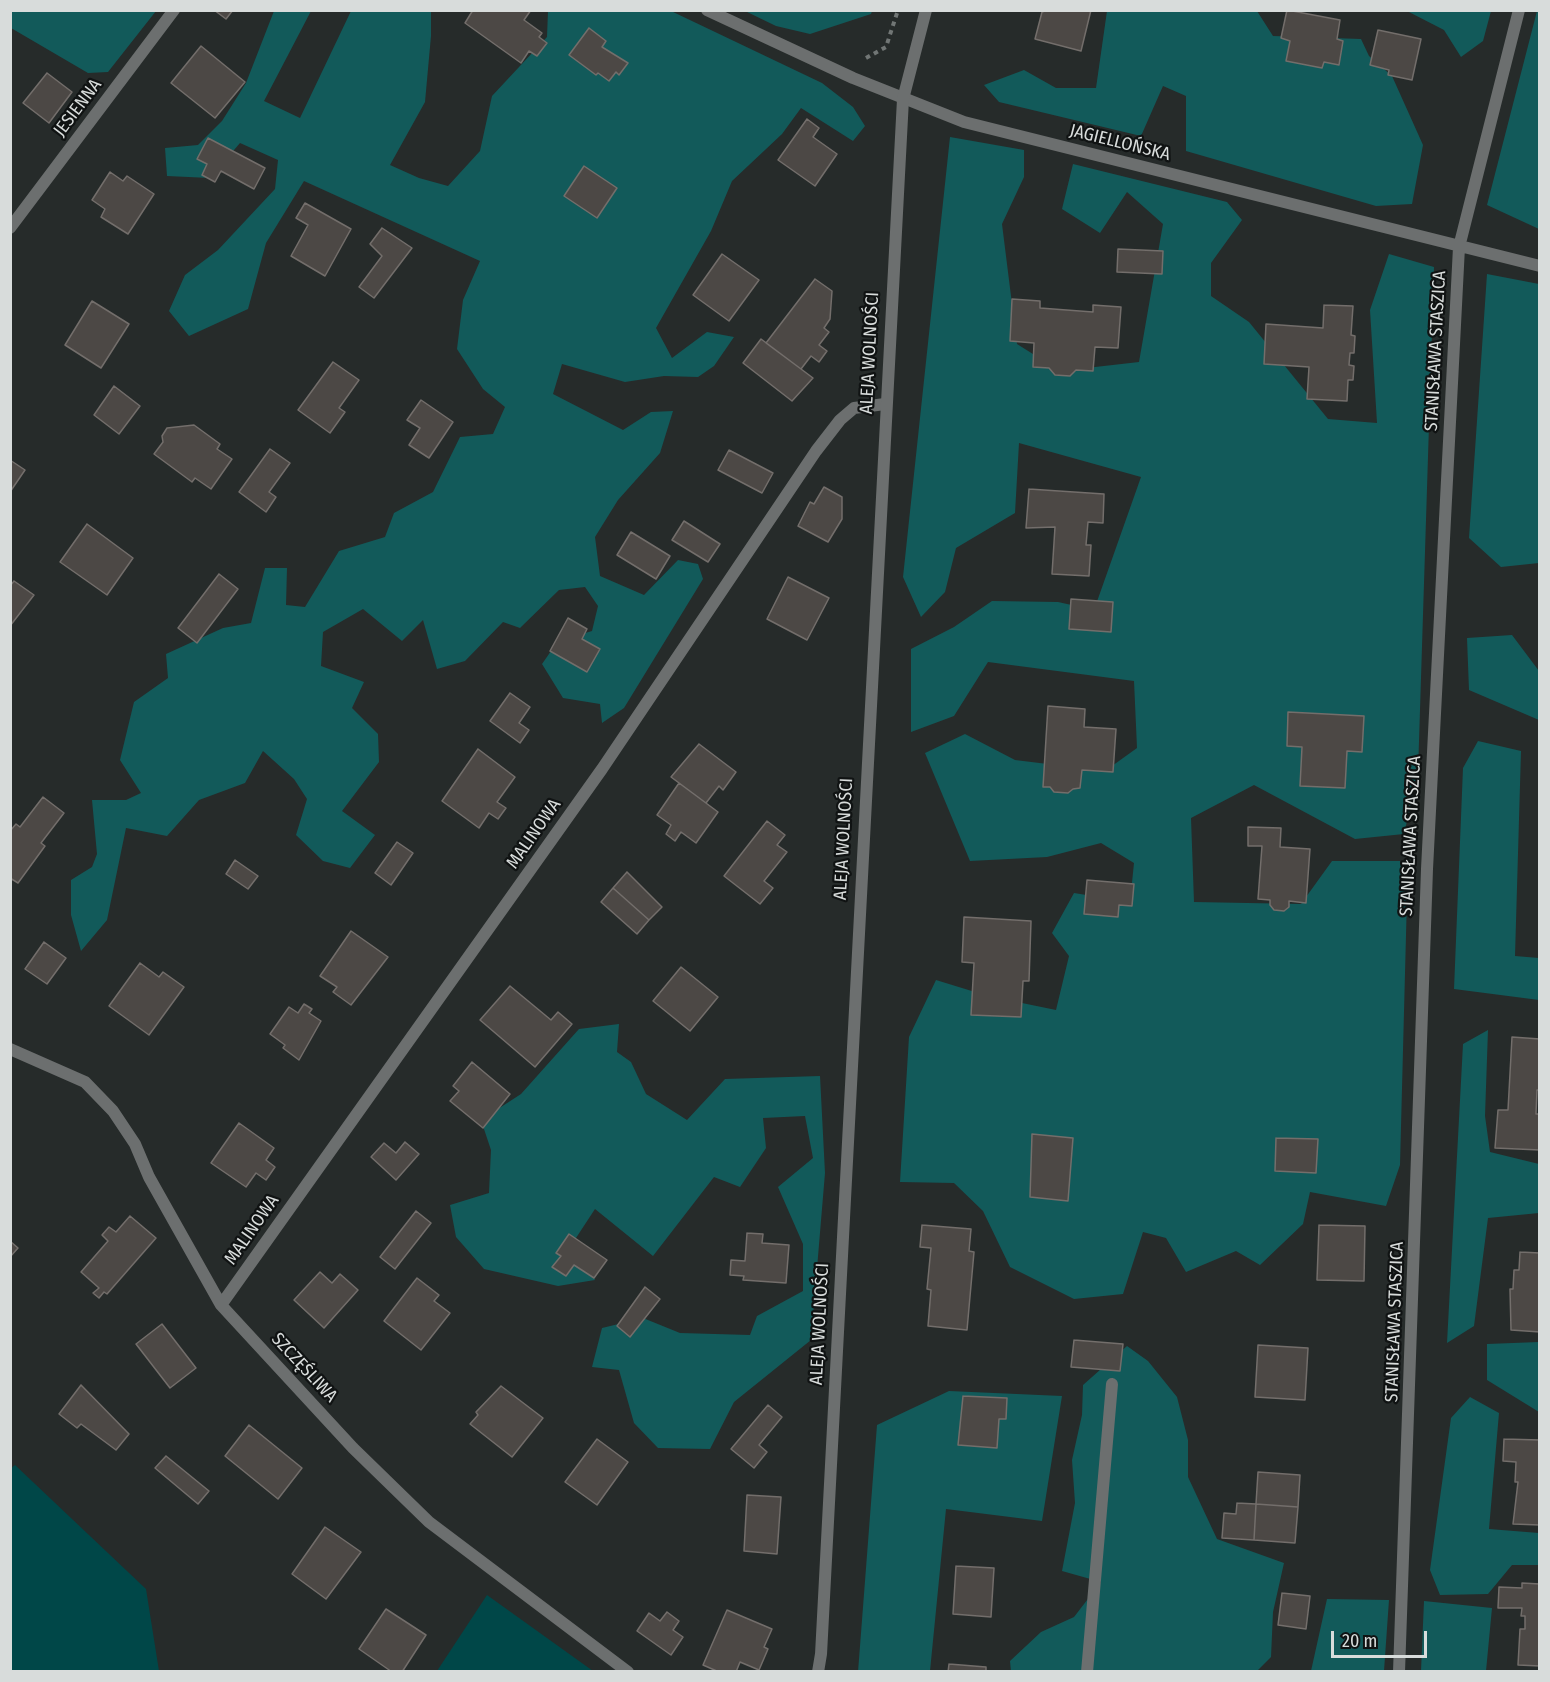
<!DOCTYPE html>
<html>
<head>
<meta charset="utf-8">
<style>
  body { margin:0 }
  #map { position:relative; width:1550px; height:1682px; overflow:hidden; background:#262b2a; font-family:"Fira Sans Condensed",sans-serif }
  canvas { display:block }
  .frame { position:absolute; inset:0; border:12px solid #d8dcdb; pointer-events:none }
  .scale { position:absolute; left:1331px; top:1631px; width:96px; height:27px; box-sizing:border-box; border:3px solid #d8dcdb; border-top:0; padding-left:8px; font-size:18px; line-height:21px; white-space:nowrap; color:#d8dcdb; -webkit-text-stroke:4px #101313; paint-order:stroke }
</style>
</head>
<body>
<div id="map">
<canvas width="1550" height="1682"></canvas>
<div class="frame"></div>
<div class="scale">20 m</div>
</div>
<script>
const ctx = document.querySelector('canvas').getContext('2d');
ctx.lineJoin = 'round';
function fill(path, color) {
  ctx.fillStyle = color;
  ctx.fill(path, 'evenodd');
}
function toPath(rows) {
  const path = new Path2D();
  for (const r of rows) {
    path.moveTo(r[0], r[1]);
    for (let i = 2; i < r.length; i += 2) path.lineTo(r[i], r[i + 1]);
  }
  return path;
}
function trace(path, color, width, dash) {
  ctx.strokeStyle = color;
  ctx.lineWidth = width;
  ctx.lineCap = dash ? 'butt' : 'round';
  ctx.setLineDash(dash || []);
  ctx.stroke(path);
}
function drawText(font, color, halo, rows, align = 'center') {
  ctx.font = font + ' "Fira Sans Condensed",sans-serif';
  ctx.lineWidth = 4.5;
  ctx.setLineDash([]);
  ctx.textBaseline = 'middle';
  ctx.strokeStyle = halo;
  ctx.fillStyle = color;
  for (const [text, x, y, turn = 0] of rows) {
    ctx.save();
    ctx.translate(x, y);
    ctx.rotate((+turn || 0) * Math.PI / 180);
    ctx.textAlign = isNaN(turn) ? turn : align;
    if (halo) ctx.strokeText(text, 0, 0);
    ctx.fillText(text, 0, 0);
    ctx.restore();
  }
}
const green = toPath([
  [15,1465,146,1589,159,1671,11,1671,10,1469],
  [487,1595,593,1671,437,1671]
]);
const forest = toPath([
  [10,11,11,10,156,11,108,72,88,73,11,28],
  [274,11,311,11,264,101,300,118,351,11,431,11,431,36,425,102,390,165,419,178,448,186,480,151,492,96,547,37,548,11,671,11,822,83,853,107,865,126,853,141,801,108,782,134,732,181,711,231,656,328,672,358,707,332,734,337,714,366,698,377,664,376,625,382,562,364,553,394,623,430,651,412,673,411,660,453,618,500,595,537,600,576,644,595,678,560,698,564,703,579,624,708,602,723,600,704,563,698,542,664,558,641,592,631,598,606,585,587,559,590,520,628,503,622,465,661,437,669,423,620,402,641,363,609,323,632,321,666,364,682,352,708,378,734,379,762,342,811,375,835,350,868,323,861,296,835,307,799,294,779,263,751,245,783,199,800,167,836,126,828,107,920,81,951,71,915,71,880,92,867,97,854,92,800,126,800,141,793,120,760,134,702,168,678,166,654,223,628,251,623,265,568,287,568,286,605,305,607,339,551,385,537,394,513,433,492,460,437,493,434,505,407,483,389,457,349,463,300,480,261,304,181,266,243,248,309,189,336,169,311,185,275,218,250,275,189,278,160,240,143,210,178,167,176,165,148,198,145,222,121,246,83],
  [745,11,872,11,871,14,810,34,776,26],
  [1107,11,1257,11,1273,36,1361,39,1369,56,1392,76,1423,145,1412,204,1376,206,1186,151,1186,96,1163,86,1141,136,999,102,984,85,1024,70,1056,88,1096,88],
  [1407,11,1491,10,1491,11,1483,41,1461,57,1444,30],
  [1537,11,1540,11,1539,229,1487,205],
  [950,137,1024,150,1024,177,1002,224,1017,344,1060,371,1139,362,1163,224,1127,192,1100,233,1062,209,1073,164,1227,202,1242,220,1211,263,1211,296,1249,322,1328,419,1377,423,1370,310,1389,254,1434,267,1418,773,1404,834,1355,839,1254,785,1191,818,1194,902,1301,904,1332,861,1400,861,1407,897,1400,1165,1386,1206,1310,1192,1303,1224,1260,1265,1236,1251,1186,1272,1166,1238,1143,1232,1123,1294,1074,1299,1010,1267,983,1211,954,1183,900,1182,909,1037,936,980,988,996,1056,1010,1069,956,1052,933,1074,893,1130,902,1134,863,1101,843,1047,857,970,861,925,753,965,734,1015,760,1105,771,1137,748,1134,681,988,662,954,716,911,732,911,649,954,627,992,601,1058,602,1094,610,1141,477,1019,443,1015,513,956,548,945,592,921,617,903,577],
  [1487,274,1539,284,1539,563,1501,567,1469,538],
  [1512,635,1539,671,1539,720,1469,690,1467,638],
  [1478,741,1521,751,1515,956,1539,958,1539,1000,1454,989,1463,768],
  [619,1024,617,1052,631,1062,646,1094,687,1120,725,1079,820,1076,825,1173,811,1340,734,1402,710,1449,658,1448,634,1423,619,1370,592,1367,602,1328,643,1318,680,1333,750,1335,757,1316,803,1291,803,1244,778,1187,813,1158,805,1116,763,1118,766,1148,740,1187,714,1177,653,1256,595,1209,574,1241,595,1280,558,1286,484,1269,456,1237,450,1205,489,1193,491,1150,481,1120,521,1094,579,1029],
  [1488,1030,1485,1116,1490,1152,1539,1164,1539,1213,1488,1218,1474,1326,1447,1343,1463,1044],
  [1539,1342,1540,1342,1539,1412,1487,1380,1487,1344],
  [1127,1346,1148,1361,1177,1397,1188,1440,1188,1477,1217,1539,1284,1563,1273,1612,1271,1657,1256,1672,1011,1672,1010,1661,1041,1632,1074,1617,1101,1582,1062,1571,1075,1503,1072,1460,1082,1415,1083,1385],
  [949,1391,1062,1396,1042,1521,946,1509,930,1671,858,1672,877,1425],
  [1470,1397,1499,1413,1489,1529,1539,1533,1539,1565,1512,1565,1488,1594,1440,1595,1430,1570,1451,1418],
  [1327,1599,1389,1600,1384,1671,1311,1671],
  [1424,1601,1492,1608,1486,1671,1421,1671]
]);
const building = toPath([
  [214,10,233,10,226,19,214,10],
  [473,10,531,10,524,20,542,33,539,37,547,43,537,56,529,51,521,63,465,23,473,10],
  [1048,10,1091,10,1081,51,1035,39,1042,12,1048,10],
  [1287,10,1340,20,1337,39,1343,41,1339,65,1324,62,1322,68,1286,61,1290,41,1281,38,1287,10],
  [589,28,606,41,602,47,628,63,619,75,616,72,609,81,598,73,596,75,569,55,589,28],
  [1378,30,1421,39,1412,80,1388,75,1389,70,1370,65,1378,30],
  [201,46,245,82,215,118,171,83,201,46],
  [47,73,72,92,49,123,23,103,47,73],
  [807,119,819,128,813,137,837,154,815,186,778,160,807,119],
  [208,138,265,168,254,189,221,171,215,182,202,175,207,164,197,159,208,138],
  [584,166,617,188,597,218,564,196,584,166],
  [110,172,123,181,127,176,154,194,128,234,101,217,105,209,92,200,110,172],
  [305,203,351,229,325,276,291,256,308,225,296,218,305,203],
  [382,228,412,248,374,298,359,287,382,256,370,244,382,228],
  [1118,249,1163,251,1162,274,1117,272,1118,249],
  [722,254,759,280,729,321,693,295,722,254],
  [815,279,832,291,830,319,824,328,829,332,819,345,827,351,819,362,811,356,801,369,766,343,815,279],
  [1012,299,1040,301,1040,308,1093,312,1093,305,1121,307,1118,348,1095,347,1093,371,1076,370,1070,376,1055,375,1049,368,1033,367,1034,343,1010,341,1012,299],
  [92,301,129,324,101,368,65,345,92,301],
  [1324,305,1353,306,1351,335,1355,336,1354,353,1350,353,1349,365,1354,366,1353,380,1348,380,1347,401,1307,399,1309,367,1264,364,1266,324,1323,328,1324,305],
  [761,339,813,378,792,401,743,363,761,339],
  [333,362,359,380,339,408,345,412,330,433,298,410,333,362],
  [114,386,140,406,119,434,94,415,114,386],
  [421,400,453,422,429,458,409,445,420,428,407,420,421,400],
  [194,425,220,444,217,449,232,459,211,489,195,478,192,482,154,454,163,442,162,436,167,428,194,425],
  [270,449,290,463,269,492,276,497,266,512,239,492,270,449],
  [729,450,773,473,762,493,718,470,729,450],
  [10,460,25,470,10,492,10,460],
  [824,487,842,497,842,519,828,542,798,526,810,502,814,504,824,487],
  [1029,489,1104,494,1103,523,1088,522,1086,545,1091,545,1089,576,1052,574,1055,527,1026,528,1029,489],
  [684,521,720,544,708,562,672,540,684,521],
  [87,524,133,558,107,595,60,562,87,524],
  [631,532,670,556,656,579,617,555,631,532],
  [219,574,238,589,197,643,178,628,219,574],
  [788,577,829,598,807,640,767,619,788,577],
  [14,581,34,595,10,626,10,586,14,581],
  [1071,599,1113,602,1111,632,1069,629,1071,599],
  [568,618,587,629,582,639,600,649,587,672,550,651,568,618],
  [510,693,530,707,519,723,529,730,520,743,490,721,510,693],
  [1048,706,1085,709,1084,727,1116,729,1113,772,1082,770,1080,788,1073,789,1068,793,1054,792,1050,787,1043,787,1048,706],
  [1288,712,1364,716,1362,752,1347,751,1345,788,1300,786,1302,747,1287,746,1288,712],
  [699,744,736,772,723,790,719,786,706,803,671,777,699,744],
  [478,749,515,777,497,802,506,808,498,819,489,813,479,828,442,801,478,749],
  [679,783,718,812,696,843,681,832,675,841,666,834,671,825,657,815,679,783],
  [43,797,64,813,41,843,45,846,18,883,10,878,10,831,16,824,20,827,43,797],
  [767,821,785,835,777,845,787,852,764,881,773,888,760,904,724,876,767,821],
  [1248,827,1281,828,1280,847,1310,849,1306,903,1289,901,1289,907,1284,911,1274,910,1270,905,1270,900,1258,899,1262,846,1248,846,1248,827],
  [397,842,413,853,391,885,375,873,397,842],
  [235,860,258,876,248,889,226,874,235,860],
  [627,872,662,907,649,920,613,888,627,872],
  [1087,880,1134,884,1132,906,1119,905,1118,917,1084,914,1087,880],
  [613,888,649,920,637,934,601,902,613,888],
  [964,917,1031,921,1029,981,1023,981,1021,1017,971,1015,974,963,962,962,964,917],
  [351,931,388,957,351,1005,333,992,337,987,320,976,351,931],
  [44,942,66,958,47,984,25,969,44,942],
  [140,963,159,977,163,972,184,987,149,1035,109,1006,140,963],
  [681,967,718,997,690,1031,653,1001,681,967],
  [510,986,551,1020,558,1012,572,1024,535,1067,480,1020,510,986],
  [304,1004,312,1009,309,1013,321,1021,299,1060,283,1048,285,1045,270,1034,289,1007,298,1013,304,1004],
  [1512,1037,1540,1039,1540,1090,1537,1090,1536,1114,1540,1114,1540,1150,1495,1148,1498,1110,1508,1110,1512,1037],
  [472,1062,510,1094,483,1128,450,1101,459,1091,453,1086,472,1062],
  [239,1123,274,1148,266,1160,275,1167,266,1180,256,1173,246,1187,211,1163,239,1123],
  [1032,1134,1073,1138,1068,1201,1030,1197,1032,1134],
  [1276,1138,1318,1139,1316,1173,1275,1171,1276,1138],
  [405,1142,419,1154,396,1180,371,1157,384,1143,396,1153,405,1142],
  [416,1211,431,1223,395,1269,380,1257,416,1211],
  [130,1216,156,1238,107,1294,104,1292,99,1298,93,1293,99,1288,81,1272,108,1241,102,1235,109,1227,116,1232,130,1216],
  [922,1225,971,1229,969,1251,974,1252,967,1330,928,1326,931,1290,927,1289,931,1248,920,1247,922,1225],
  [1319,1225,1365,1226,1364,1281,1317,1280,1319,1225],
  [747,1233,763,1234,762,1243,789,1245,786,1283,743,1280,744,1276,730,1275,731,1260,745,1261,747,1233],
  [569,1234,607,1260,594,1278,574,1265,566,1276,552,1267,561,1256,556,1253,569,1234],
  [10,1241,18,1248,10,1257,10,1241],
  [1520,1252,1540,1253,1540,1332,1511,1330,1510,1289,1513,1289,1514,1270,1519,1270,1520,1252],
  [320,1272,332,1283,340,1274,358,1290,324,1328,294,1300,320,1272],
  [417,1278,439,1295,434,1301,450,1313,421,1350,384,1321,417,1278],
  [645,1287,660,1299,630,1337,617,1326,645,1287],
  [162,1324,196,1368,170,1388,136,1344,162,1324],
  [1074,1340,1123,1344,1120,1371,1071,1367,1074,1340],
  [1258,1345,1308,1348,1305,1400,1255,1397,1258,1345],
  [81,1385,129,1434,116,1450,81,1424,77,1428,59,1414,81,1385],
  [501,1386,543,1418,512,1457,470,1424,478,1415,476,1412,501,1386],
  [963,1396,1007,1398,1006,1419,999,1419,997,1448,958,1445,963,1396],
  [768,1405,782,1417,759,1445,767,1452,754,1468,731,1449,768,1405],
  [249,1425,302,1468,278,1499,225,1456,249,1425],
  [597,1439,628,1462,597,1505,565,1482,597,1439],
  [1504,1439,1540,1440,1540,1525,1513,1524,1518,1482,1515,1482,1516,1462,1503,1461,1504,1439],
  [166,1456,209,1491,198,1504,155,1468,166,1456],
  [1258,1472,1300,1475,1298,1507,1256,1504,1258,1472],
  [747,1495,781,1497,777,1554,744,1551,747,1495],
  [1237,1503,1256,1504,1254,1540,1222,1538,1224,1513,1236,1514,1237,1503],
  [1256,1504,1298,1507,1295,1543,1254,1540,1256,1504],
  [325,1527,361,1552,326,1599,292,1574,325,1527],
  [956,1566,994,1568,991,1617,953,1614,956,1566],
  [1522,1583,1540,1584,1540,1666,1518,1665,1520,1629,1525,1629,1525,1616,1521,1616,1522,1608,1498,1608,1499,1587,1522,1588,1522,1583],
  [1282,1593,1310,1596,1306,1629,1278,1625,1282,1593],
  [386,1609,426,1635,402,1672,392,1672,359,1649,386,1609],
  [727,1610,772,1629,764,1647,768,1649,759,1670,740,1662,736,1672,719,1672,703,1665,727,1610],
  [667,1612,679,1621,673,1630,683,1637,671,1655,637,1631,649,1613,660,1621,667,1612],
  [949,1664,986,1667,986,1672,948,1672,949,1664]
]);
const path = toPath([
  [866,58,886,47,898,10]
]);
const service = toPath([
  [1087,1672,1112,1384]
]);
const minor = toPath([
  [707,10,853,78,964,122,1540,266],
  [10,228,174,10],
  [10,1049,85,1082,113,1111,135,1144,149,1177,221,1305,353,1448,429,1522,628,1672],
  [221,1305,602,769,816,451,840,420,854,408,885,404],
  [1399,1672,1427,869,1459,247,1519,10]
]);
const tertiary = toPath([
  [818,1672,821,1654,903,99,926,10]
]);
const streetNames = [
  ["JESIENNA",78,108,-53],
  ["JAGIELLOŃSKA",1120,143,14],
  ["STANISŁAWA STASZICA",1436,351,-87],
  ["ALEJA WOLNOŚCI",870,353,-87],
  ["MALINOWA",534,834,-55],
  ["STANISŁAWA STASZICA",1411,836,-87],
  ["ALEJA WOLNOŚCI",844,839,-87],
  ["MALINOWA",252,1230,-55],
  ["STANISŁAWA STASZICA",1395,1322,-88],
  ["ALEJA WOLNOŚCI",820,1324,-87],
  ["SZCZĘŚLIWA",304,1368,47]
];
fill(green, '#004748');
fill(forest, '#125a5a');
fill(building, '#4c4845');
trace(building, '#736e6b', 1.5);
trace(path, '#717675', 4, [4.5, 4.5]);
trace(service, '#6c6f6f', 12);
trace(minor, '#6c6f6f', 12);
trace(tertiary, '#6c6f6f', 12);
drawText('18px', '#d8dcdb', '#101313', streetNames);
</script>
</body>
</html>
